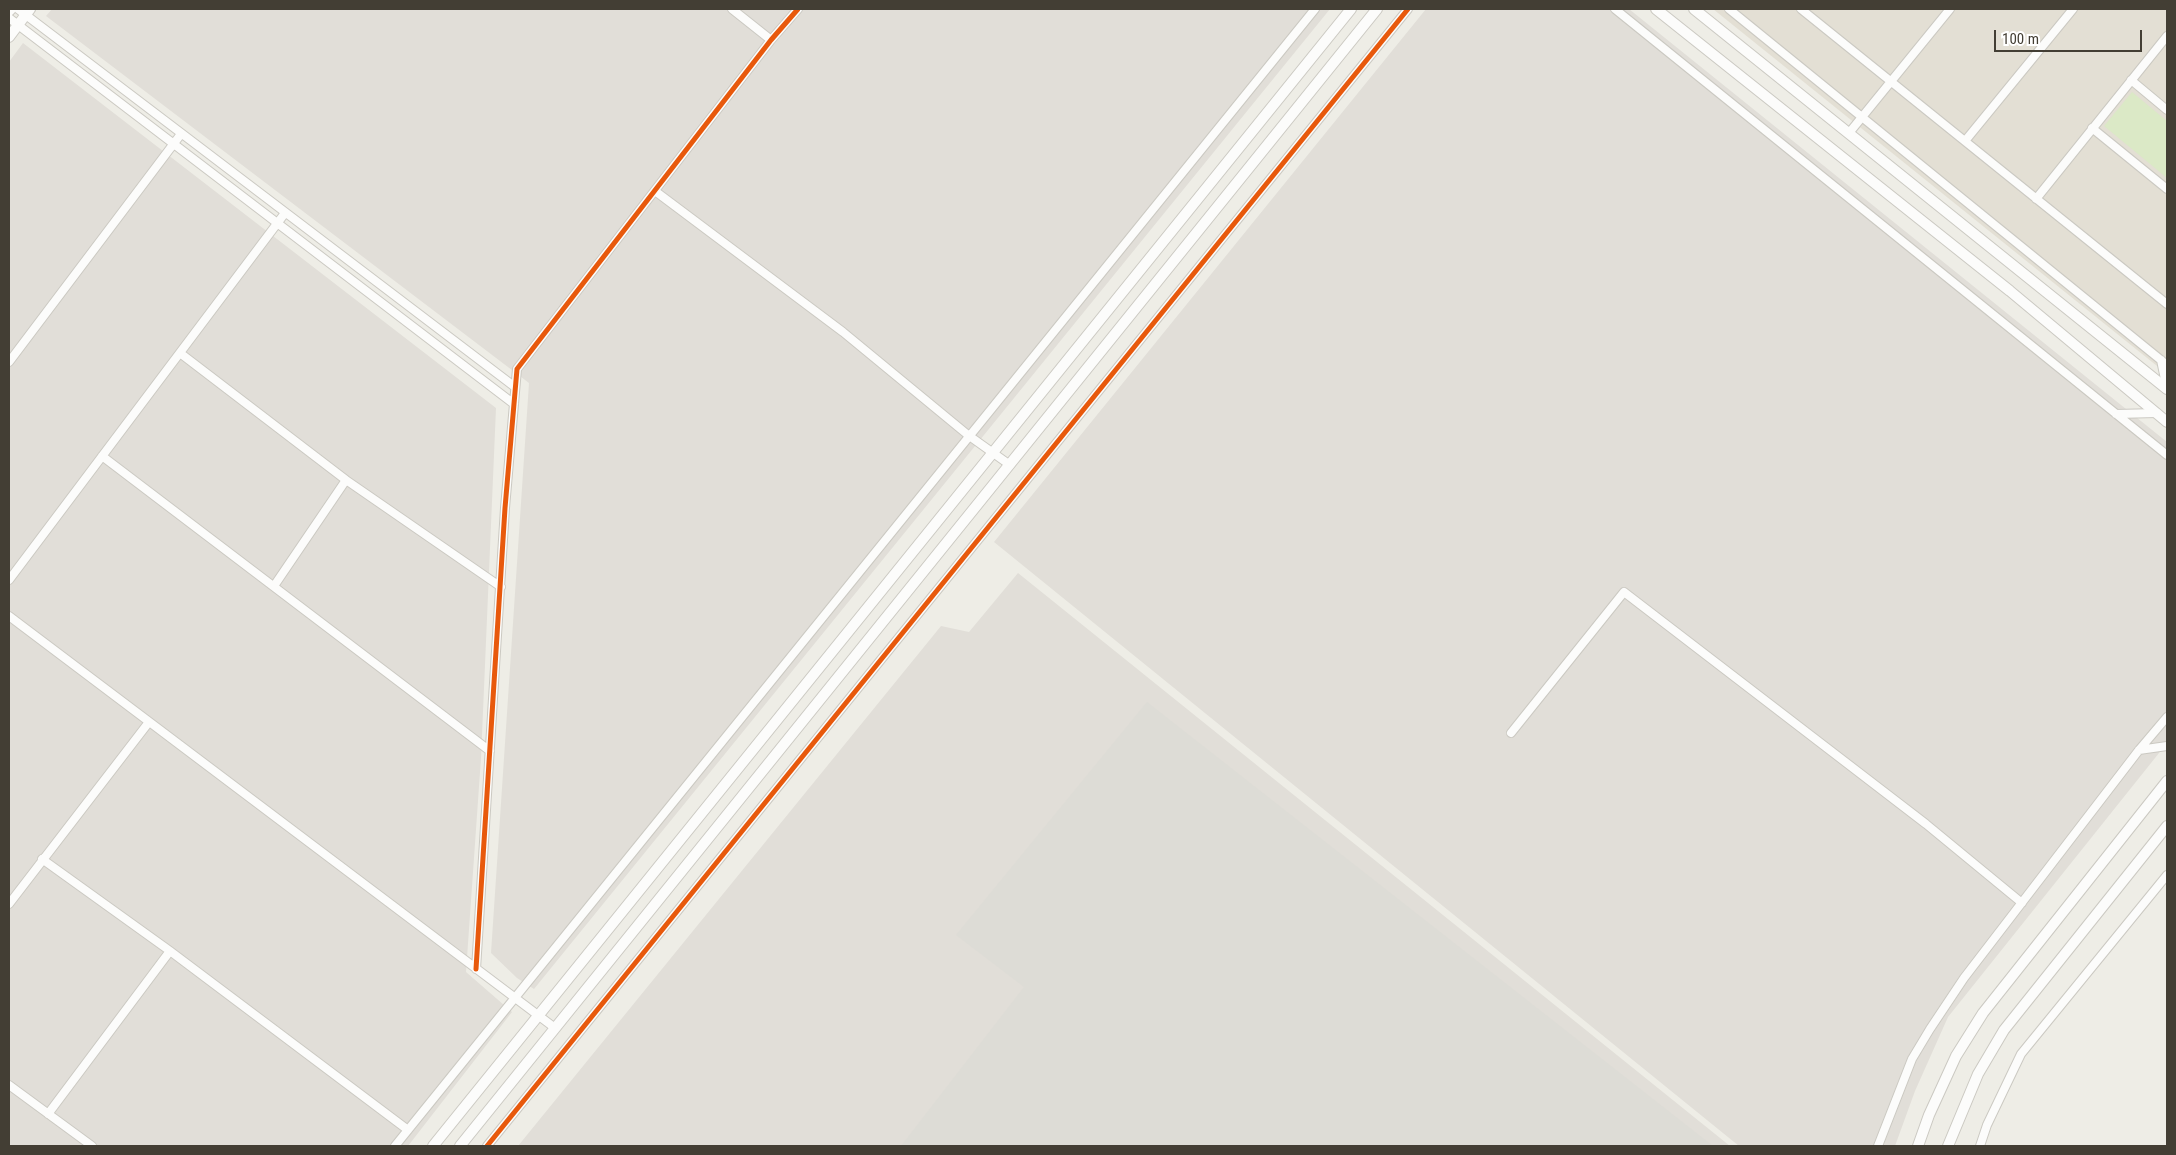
<!DOCTYPE html>
<html>
<head>
<meta charset="utf-8">
<style>
  body { margin:0 }
  #map { position:relative; width:2176px; height:1155px; overflow:hidden; background:#eeede6; font-family:"Roboto Condensed",sans-serif }
  canvas { display:block }
  .frame { position:absolute; inset:0; border:10px solid #433e34; pointer-events:none }
  .scale { position:absolute; left:1994px; top:30px; width:148px; height:22px; box-sizing:border-box; border:2px solid #433e34; border-top:0; padding-left:6px; font-size:15px; line-height:18px; white-space:nowrap; color:#433e34; -webkit-text-stroke:4px #fff; paint-order:stroke }
</style>
</head>
<body>
<div id="map">
<canvas width="2176" height="1155"></canvas>
<div class="frame"></div>
<div class="scale">100 m</div>
</div>
<script>
const ctx = document.querySelector('canvas').getContext('2d');
ctx.lineJoin = 'round';
function fill(path, color) {
  ctx.fillStyle = color;
  ctx.fill(path, 'evenodd');
}
function toPath(rows) {
  const path = new Path2D();
  for (const r of rows) {
    path.moveTo(r[0], r[1]);
    for (let i = 2; i < r.length; i += 2) path.lineTo(r[i], r[i + 1]);
  }
  return path;
}
function trace(path, color, width, dash) {
  ctx.strokeStyle = color;
  ctx.lineWidth = width;
  ctx.lineCap = dash ? 'butt' : 'round';
  ctx.setLineDash(dash || []);
  ctx.stroke(path);
}
const residential = toPath([
  [1713,9,2167,9,2167,374]
]);
const industrial = toPath([
  [52,9,1330,9,534,989,517,978,491,953,529,383,46,16],
  [1426,9,1629,9,2167,442,2167,743,1948,1017,1915,1091,1895,1146,1739,1146,994,542],
  [23,43,496,408,481,758,466,972,512,1012,408,1146,9,1146,9,62],
  [1018,573,1730,1146,518,1146,941,626,969,632]
]);
const green = toPath([
  [2132,92,2167,121,2167,178,2104,126]
]);
const parking = toPath([
  [1147,702,1713,1146,901,1146,1024,987,956,935]
]);
const minor = toPath([
  [18,9,515,387],
  [732,9,771,40],
  [1615,9,2167,455],
  [1729,9,2167,365],
  [1801,9,2167,304],
  [9,18,514,404],
  [2131,80,2167,110],
  [2092,128,2167,189],
  [1849,133,1950,9],
  [1965,141,2073,9],
  [655,191,843,332,968,435,1010,465],
  [2036,199,2167,36],
  [180,353,346,480,501,587],
  [2161,360,2167,389],
  [9,362,181,134],
  [2116,414,2157,413],
  [102,456,490,751],
  [9,580,285,213],
  [274,586,346,480],
  [9,616,555,1028],
  [1511,733,1624,592,1926,824,2022,903],
  [2139,750,2167,746],
  [42,859,170,951,408,1130],
  [9,904,149,722],
  [476,969,505,508,517,369,771,40,798,9],
  [9,1085,92,1146],
  [48,1114,170,951],
  [395,1146,1315,9],
  [487,1146,1408,9],
  [1878,1146,1912,1059,1930,1029,1964,978,2139,750,2167,717],
  [1980,1146,1987,1125,2021,1054,2167,875]
]);
const tertiary = toPath([
  [1656,9,2010,291,2167,422],
  [1694,9,2167,389],
  [9,11,11,9],
  [9,37,30,9],
  [433,1146,1351,9],
  [460,1146,1377,9],
  [1918,1146,1929,1115,1956,1056,1983,1013,2167,781],
  [1948,1146,1978,1074,2004,1030,2167,826]
]);
const cycleway = toPath([
  [476,969,505,508,517,369,771,40,798,9],
  [487,1146,1408,9]
]);
fill(residential, '#e3dfd4');
fill(industrial, '#e1ded8');
fill(green, '#dbe9c6');
fill(parking, '#dddcd6');
trace(minor, '#cbc9c2', 10);
trace(tertiary, '#cbc9c2', 12);
trace(minor, '#fcfcfb', 8);
trace(tertiary, '#fcfcfb', 10);
trace(cycleway, '#e8590c', 5);
</script>
</body>
</html>
